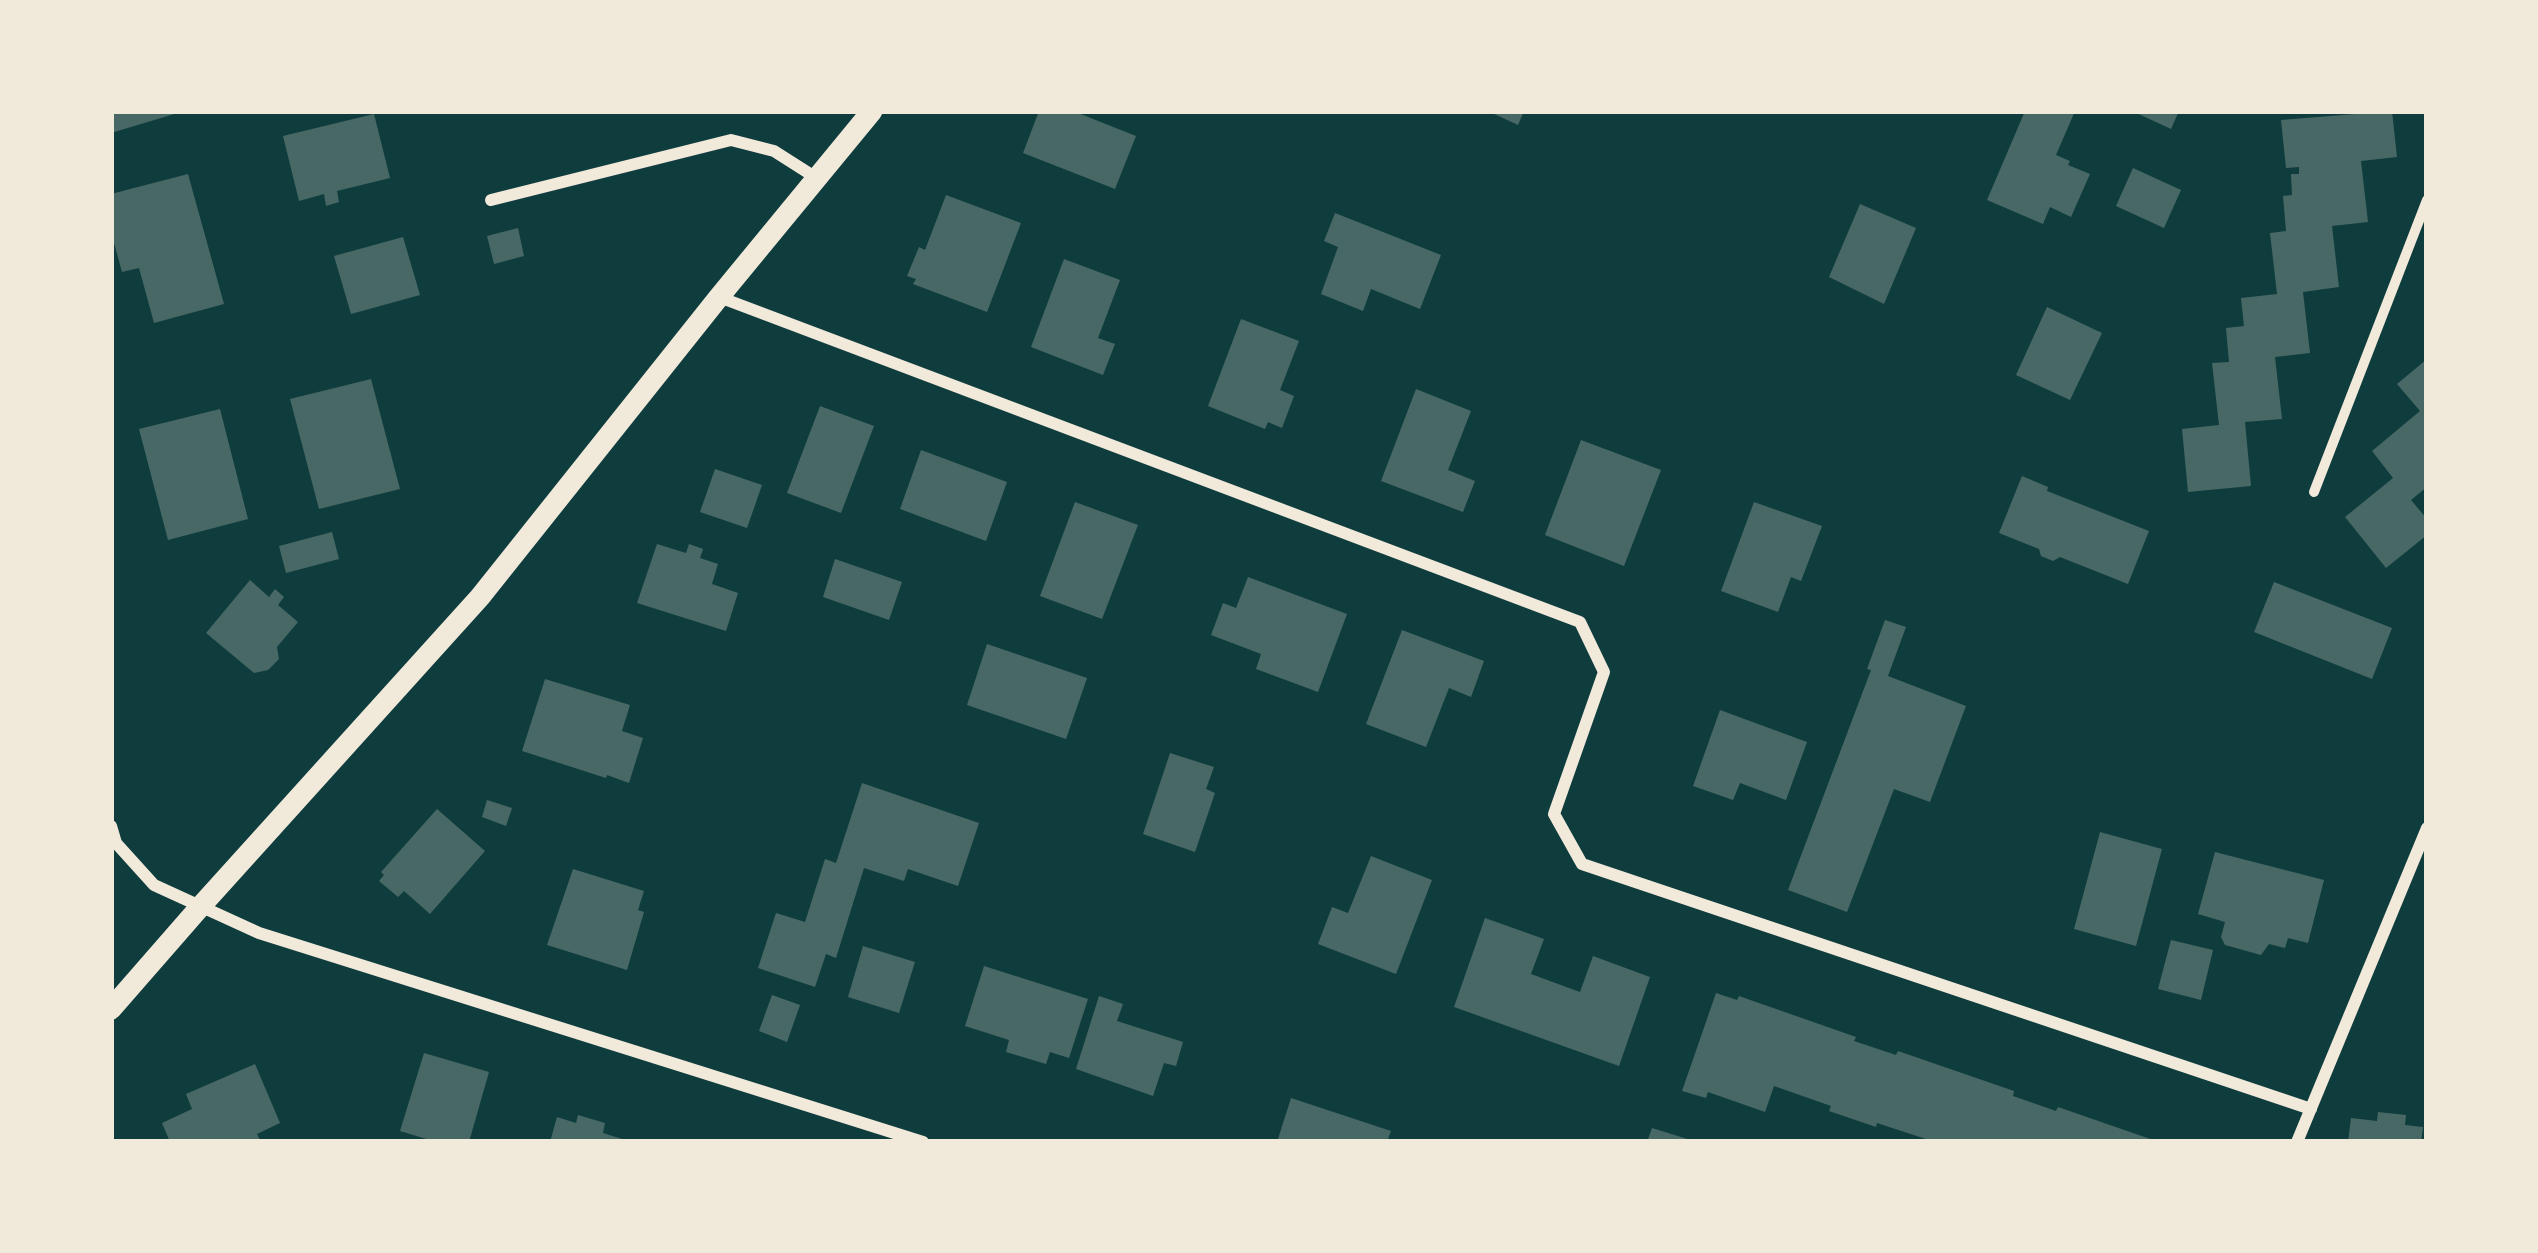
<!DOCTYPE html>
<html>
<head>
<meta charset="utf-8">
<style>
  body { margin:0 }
  #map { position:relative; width:2538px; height:1253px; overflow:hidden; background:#0f3d3e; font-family:Mulish,sans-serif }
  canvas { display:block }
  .frame { position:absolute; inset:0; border:114px solid #f1e9da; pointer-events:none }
</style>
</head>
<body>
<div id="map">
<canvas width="2538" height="1253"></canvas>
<div class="frame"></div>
</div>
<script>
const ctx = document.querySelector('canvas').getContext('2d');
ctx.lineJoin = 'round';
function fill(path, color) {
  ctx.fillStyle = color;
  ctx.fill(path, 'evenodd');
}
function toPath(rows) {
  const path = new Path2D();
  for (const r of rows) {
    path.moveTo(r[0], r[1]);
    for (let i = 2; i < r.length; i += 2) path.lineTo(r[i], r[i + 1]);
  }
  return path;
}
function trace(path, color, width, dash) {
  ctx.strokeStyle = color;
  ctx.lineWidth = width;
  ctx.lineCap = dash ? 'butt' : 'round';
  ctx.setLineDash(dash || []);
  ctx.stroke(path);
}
const building = toPath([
  [111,111,181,111,181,112,111,133],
  [1039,111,1073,111,1136,136,1115,189,1023,153],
  [1488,111,1524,111,1518,125],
  [2025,111,2075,111,2056,155,2070,161,2068,165,2090,174,2071,217,2050,207,2043,224,1987,200],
  [2132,111,2179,111,2171,129],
  [2392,111,2397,157,2361,161,2368,222,2332,226,2339,287,2303,292,2310,353,2275,357,2282,419,2245,422,2251,486,2188,492,2182,429,2219,425,2212,363,2229,362,2226,328,2244,326,2241,298,2277,294,2270,233,2286,231,2283,196,2292,195,2291,174,2299,174,2299,167,2286,168,2281,120],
  [374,114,390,178,337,191,339,202,326,206,324,194,299,201,283,136],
  [2133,168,2181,190,2164,228,2116,206],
  [188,174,224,304,154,323,139,268,122,272,111,232,111,194],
  [946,195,1021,223,987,312,913,284,916,279,907,276,919,247,925,250],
  [1860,204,1916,228,1884,304,1829,277],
  [1335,213,1441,255,1420,309,1371,289,1363,311,1321,294,1338,247,1324,241],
  [518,228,524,256,494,264,487,236],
  [403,237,420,295,351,314,334,256],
  [1064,259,1120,280,1098,338,1115,344,1103,375,1031,347],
  [2047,307,2102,333,2070,400,2016,375],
  [1241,319,1299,341,1280,390,1294,396,1282,428,1268,422,1265,429,1208,406],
  [2427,359,2427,487,2411,500,2427,519,2427,535,2386,568,2345,517,2393,478,2372,451,2420,411,2397,384],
  [371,379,400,489,319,509,290,399],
  [1416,389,1471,411,1448,470,1475,481,1463,512,1381,481],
  [820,406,874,426,841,513,787,493],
  [220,409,248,519,168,540,139,429],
  [1581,440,1661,470,1624,566,1545,535],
  [921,450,1007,482,986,541,900,509],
  [715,469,762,485,747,528,700,512],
  [2022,476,2048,487,2047,491,2149,531,2128,584,2060,557,2053,561,2041,556,2039,549,1999,533],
  [1075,502,1138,525,1102,619,1040,596],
  [1754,502,1822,526,1801,581,1791,577,1778,612,1721,591],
  [332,532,339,559,286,573,279,546],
  [657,544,686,553,689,544,703,549,700,558,718,564,712,584,738,593,726,631,637,603],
  [835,559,902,582,889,620,823,597],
  [1248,577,1347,614,1318,692,1256,669,1261,654,1211,635,1223,603,1236,608],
  [250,580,269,597,275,589,284,597,278,605,298,622,277,647,279,659,268,670,254,673,206,633],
  [2274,582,2392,628,2372,679,2254,632],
  [1885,620,1906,627,1888,676,1966,706,1930,802,1894,789,1847,912,1788,890,1871,670,1867,669],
  [1402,630,1484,661,1471,697,1449,688,1426,747,1366,724],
  [987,644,1087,678,1066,739,967,705],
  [545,679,630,705,622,731,643,738,629,783,607,775,606,778,522,751],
  [1720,710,1807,742,1786,800,1740,783,1733,800,1693,786],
  [1170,753,1214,767,1206,789,1215,793,1195,852,1143,834],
  [862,783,979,823,958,886,908,869,904,881,864,868,836,958,826,954,815,987,758,968,776,913,805,922,825,859,836,863],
  [487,800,512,808,506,826,482,817],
  [437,809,485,851,430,914,404,891,398,897,379,881,384,875,381,872],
  [2100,832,2162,849,2136,946,2074,929],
  [2215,852,2324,880,2308,943,2288,938,2285,948,2269,944,2261,955,2225,945,2221,937,2225,922,2198,914],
  [1371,856,1432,880,1396,974,1318,944,1332,907,1348,913],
  [573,869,644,891,638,910,644,912,627,970,547,945],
  [1485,918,1544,939,1531,974,1558,984,1580,992,1593,956,1650,977,1619,1066,1454,1007],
  [2171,940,2213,950,2201,1000,2158,989],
  [863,946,915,962,899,1013,848,997],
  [984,966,1088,999,1069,1058,1050,1052,1046,1064,1006,1052,1009,1040,965,1026],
  [1716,993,1737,1000,1739,996,1856,1037,1854,1041,1896,1055,1898,1051,2014,1091,2013,1096,2056,1111,2058,1107,2159,1142,1935,1142,1877,1123,1876,1127,1829,1111,1831,1106,1774,1086,1765,1112,1708,1092,1706,1098,1682,1091],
  [772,995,800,1005,787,1042,759,1031],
  [1099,996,1123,1004,1117,1021,1183,1042,1176,1066,1164,1063,1153,1096,1076,1069],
  [424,1053,489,1072,469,1142,436,1142,400,1131],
  [255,1064,280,1123,257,1134,261,1142,170,1142,162,1123,192,1109,186,1094],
  [1291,1098,1391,1131,1387,1142,1277,1142],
  [2378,1112,2406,1115,2405,1125,2423,1127,2421,1142,2348,1142,2351,1118,2377,1121],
  [578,1115,605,1123,603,1133,632,1142,550,1142,557,1117,576,1123],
  [1652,1128,1694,1141,1694,1142,1647,1142]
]);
const pedestrian = toPath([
  [2314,492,2427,200]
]);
const minor = toPath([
  [491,200,731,140,774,151,818,179],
  [719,297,1580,622,1604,672,1554,814,1582,864,2311,1109],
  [111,826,116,843,154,885,259,933,923,1142],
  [2297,1142,2427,828]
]);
const tertiary = toPath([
  [111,1009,200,907,480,597,719,297,872,111]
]);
fill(building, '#486865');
trace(pedestrian, '#f1e9da', 10);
trace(minor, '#f1e9da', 12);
trace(tertiary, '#f1e9da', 21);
</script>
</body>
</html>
